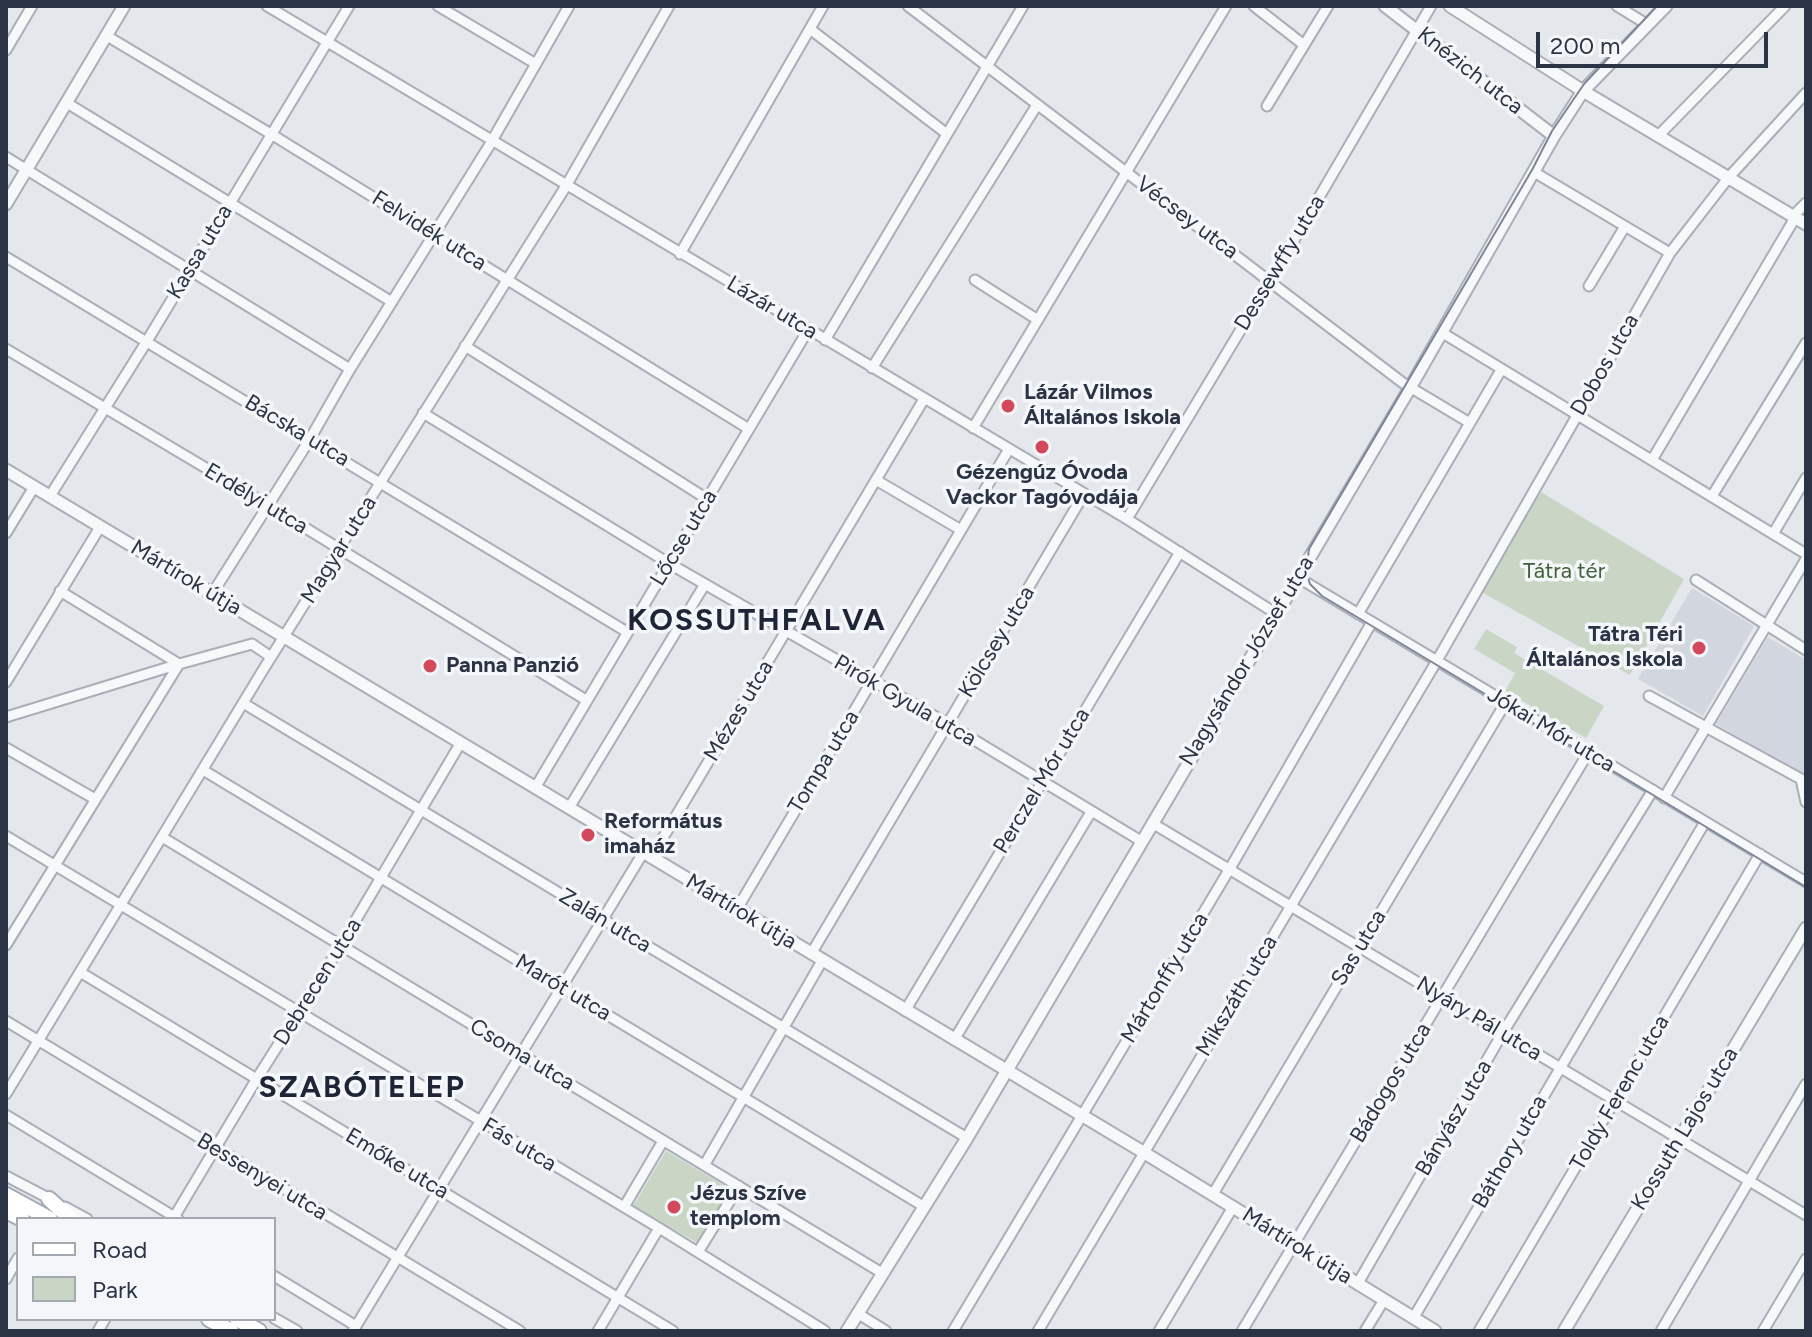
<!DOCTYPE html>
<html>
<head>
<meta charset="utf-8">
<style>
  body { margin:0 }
  #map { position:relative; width:1812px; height:1337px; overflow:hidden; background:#e4e7ec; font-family:Figtree,sans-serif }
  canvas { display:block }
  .frame { position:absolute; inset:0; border:8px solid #2b3445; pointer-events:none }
  .legend { position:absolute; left:16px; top:1217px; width:260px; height:104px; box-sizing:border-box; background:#f4f6f9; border:2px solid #a4a8b1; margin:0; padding:10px 14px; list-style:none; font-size:24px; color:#2b3445 }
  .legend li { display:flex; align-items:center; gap:16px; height:40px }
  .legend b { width:40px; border:2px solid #a4a8b1 }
  .scale { position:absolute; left:1536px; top:32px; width:232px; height:36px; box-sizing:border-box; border:4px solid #2b3445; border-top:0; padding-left:10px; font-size:24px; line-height:28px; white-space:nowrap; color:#2b3445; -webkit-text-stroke:6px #f4f6f9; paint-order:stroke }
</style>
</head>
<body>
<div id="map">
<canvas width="1812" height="1337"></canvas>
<div class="frame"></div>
<ul class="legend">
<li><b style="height:10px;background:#fff"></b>Road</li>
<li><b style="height:22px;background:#c9d6c5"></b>Park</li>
</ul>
<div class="scale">200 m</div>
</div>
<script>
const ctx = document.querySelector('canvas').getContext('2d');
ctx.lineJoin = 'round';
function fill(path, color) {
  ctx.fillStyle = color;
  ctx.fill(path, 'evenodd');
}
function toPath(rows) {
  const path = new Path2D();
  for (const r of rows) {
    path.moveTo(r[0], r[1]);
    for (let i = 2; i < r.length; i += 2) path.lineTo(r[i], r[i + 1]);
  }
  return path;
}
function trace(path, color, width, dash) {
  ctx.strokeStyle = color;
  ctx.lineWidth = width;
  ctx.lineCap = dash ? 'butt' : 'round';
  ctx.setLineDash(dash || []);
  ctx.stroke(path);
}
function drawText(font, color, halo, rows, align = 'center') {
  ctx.font = font + ' Figtree,sans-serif';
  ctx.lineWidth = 7;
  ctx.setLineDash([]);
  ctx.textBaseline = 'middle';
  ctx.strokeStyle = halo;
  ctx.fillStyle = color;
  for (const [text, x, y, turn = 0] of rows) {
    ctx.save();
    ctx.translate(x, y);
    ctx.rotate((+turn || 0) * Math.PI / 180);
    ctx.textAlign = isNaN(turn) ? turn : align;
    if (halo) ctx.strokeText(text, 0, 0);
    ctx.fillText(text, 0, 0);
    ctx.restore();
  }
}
const built = toPath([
  [1692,588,1754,626,1703,716,1638,679],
  [1768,637,1806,660,1806,768,1802,775,1716,724]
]);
const green = toPath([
  [1541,492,1684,579,1630,675,1478,590],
  [1486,629,1517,647,1514,653,1604,706,1586,738,1505,691,1515,673,1474,649],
  [666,1151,730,1189,698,1243,633,1206]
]);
const minor = toPath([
  [267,6,1127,519,1275,613],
  [438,6,536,64],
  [908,6,1403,383,1470,423],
  [1254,6,1304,45],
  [1617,6,1648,25],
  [810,29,947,134],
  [107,36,271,134,749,429],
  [6,50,32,6],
  [67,103,392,302],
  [1267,106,1328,6],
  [1659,135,1785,6],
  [6,157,350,369],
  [1534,172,1670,253],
  [680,254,823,6],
  [6,257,627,632],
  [975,280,1038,320],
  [1589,286,1624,228],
  [1441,332,1806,554],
  [825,340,1023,6],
  [465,346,707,499],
  [6,349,268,505,586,700],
  [872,368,1037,105],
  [423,413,670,564,948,724,1141,841],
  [973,428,1226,6],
  [1652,460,1792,223,1793,216,1806,203],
  [876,480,961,530],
  [50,496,147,341,349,6],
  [1712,496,1806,343],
  [1127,519,1270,281,1431,6],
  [6,533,34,487],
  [1773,534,1806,478],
  [1297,577,1806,882],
  [1696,580,1806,650],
  [212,594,310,439,350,369,489,146,569,6],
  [1358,614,1501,370],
  [6,682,100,527],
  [1649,696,1801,779,1806,802],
  [243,703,967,1138],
  [6,717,179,664,252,644,271,657],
  [6,748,95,799],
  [203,770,923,1206],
  [535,788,808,330],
  [1664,798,1806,559],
  [569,808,705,584],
  [1152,823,1806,1215],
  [6,836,659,1228,825,1331],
  [162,837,882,1273],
  [651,858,924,399],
  [737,909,1009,449],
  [6,945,179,664,60,591],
  [811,954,1084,494],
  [80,972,673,1331],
  [905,1011,1180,552],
  [6,1021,520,1331],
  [954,1040,1091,812],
  [6,1094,263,670,566,186,669,6],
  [6,1115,178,1219],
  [705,1164,822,961],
  [6,1176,52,1200],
  [1213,1194,1506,702],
  [65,1207,87,1219],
  [624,1207,663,1141],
  [173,1219,256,1080,338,950,460,744],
  [698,1252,739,1186],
  [274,1276,356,1326],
  [6,1279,18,1258],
  [1358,1283,1502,1034,1653,790],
  [857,1313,886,1331],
  [1414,1317,1705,822],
  [274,1318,297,1331],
  [98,1331,105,1319],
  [353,1331,643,853],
  [598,1331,659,1228],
  [953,1331,1232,865,1372,622],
  [1038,1331,1435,664,1670,253,1729,177,1806,93],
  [1159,1331,1233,1207],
  [1242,1331,1588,753],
  [1365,1331,1384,1300],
  [1479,1331,1760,854],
  [1661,1331,1806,1084],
  [1763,1331,1806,1259]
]);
const tertiary = toPath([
  [1385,6,1554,136],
  [1450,6,1583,91,1806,224],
  [6,204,124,6],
  [6,470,1143,1152,1435,1331],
  [847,1331,967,1138,1410,388,1554,136,1583,91,1666,6],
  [1564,1331,1806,928]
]);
const primary = toPath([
  [6,1195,50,1219],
  [49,1199,71,1219],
  [6,1211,22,1219],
  [209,1319,231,1331],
  [237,1319,259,1331]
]);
const tram = toPath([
  [1657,6,1584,84,1552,131,1532,170,1309,549,1306,572,1310,584,1322,596,1806,887]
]);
const markers = [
  [1008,406,8,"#d1495b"],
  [1042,447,8,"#d1495b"],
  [1699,648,8,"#d1495b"],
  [430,666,8,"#d1495b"],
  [588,835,8,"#d1495b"],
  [674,1207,8,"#d1495b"]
];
const streetNames = [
  ["Knézich utca",1470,71,38],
  ["Vécsey utca",1187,218,37],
  ["Felvidék utca",429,231,32],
  ["Kassa utca",200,252,-59],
  ["Dessewffy utca",1280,263,-59],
  ["Lázár utca",772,308,31],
  ["Dobos utca",1605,365,-60],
  ["Bácska utca",297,431,31],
  ["Erdélyi utca",256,499,31],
  ["Lőcse utca",684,538,-59],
  ["Magyar utca",339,550,-58],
  ["Mártírok útja",186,578,31],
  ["Kölcsey utca",997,642,-59],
  ["Nagysándor József utca",1247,661,-59],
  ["Pirók Gyula utca",905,701,30],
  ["Mézes utca",739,711,-59],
  ["Jókai Mór utca",1551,730,31],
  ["Tompa utca",824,762,-59],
  ["Perczel Mór utca",1042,781,-59],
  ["Mártírok útja",741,912,31],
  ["Zalán utca",605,921,31],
  ["Sas utca",1359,948,-59],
  ["Mártonffy utca",1165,978,-59],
  ["Debrecen utca",318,982,-58],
  ["Marót utca",563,988,31],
  ["Mikszáth utca",1237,996,-59],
  ["Nyáry Pál utca",1479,1019,31],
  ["Csoma utca",522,1055,31],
  ["Bádogos utca",1391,1083,-59],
  ["Toldy Ferenc utca",1620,1093,-60],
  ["Bányász utca",1454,1118,-60],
  ["Kossuth Lajos utca",1685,1129,-59],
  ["Fás utca",519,1145,31],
  ["Báthory utca",1510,1152,-60],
  ["Emőke utca",397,1164,31],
  ["Bessenyei utca",262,1177,31],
  ["Mártírok útja",1297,1246,32]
];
const poiNames = [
  ["Lázár Vilmos",1024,393],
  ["Általános Iskola",1024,418],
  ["Gézengúz Óvoda",1042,473,"center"],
  ["Vackor Tagóvodája",1042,498,"center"],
  ["Tátra Téri",1683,635,"right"],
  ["Általános Iskola",1683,660,"right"],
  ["Panna Panzió",446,666],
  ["Református",604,822],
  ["imaház",604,847],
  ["Jézus Szíve",690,1194],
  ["templom",690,1219]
];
const parkNames = [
  ["Tátra tér",1564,572]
];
const districtNames = [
  ["KOSSUTHFALVA",757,621],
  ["SZABÓTELEP",362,1088]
];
fill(built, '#d2d6de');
fill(green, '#c9d6c5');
trace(minor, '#a9aeb7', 13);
trace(tertiary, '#a9aeb7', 15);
trace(primary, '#a3abb8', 18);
trace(minor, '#f7f8fa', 9);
trace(tertiary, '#f7f8fa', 11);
trace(primary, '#fff', 14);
trace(tram, '#7d8696', 2);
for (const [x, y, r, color] of markers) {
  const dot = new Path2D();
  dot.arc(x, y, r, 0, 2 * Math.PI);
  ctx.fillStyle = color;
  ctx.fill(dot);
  trace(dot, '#f4f6f9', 3);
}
drawText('22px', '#2b3445', '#f4f6f9', streetNames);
drawText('bold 22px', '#2b3445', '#f4f6f9', poiNames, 'left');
drawText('22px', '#3f6138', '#f4f6f9', parkNames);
ctx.letterSpacing = '2px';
drawText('bold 30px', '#1d2536', '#f4f6f9', districtNames);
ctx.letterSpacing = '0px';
</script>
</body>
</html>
